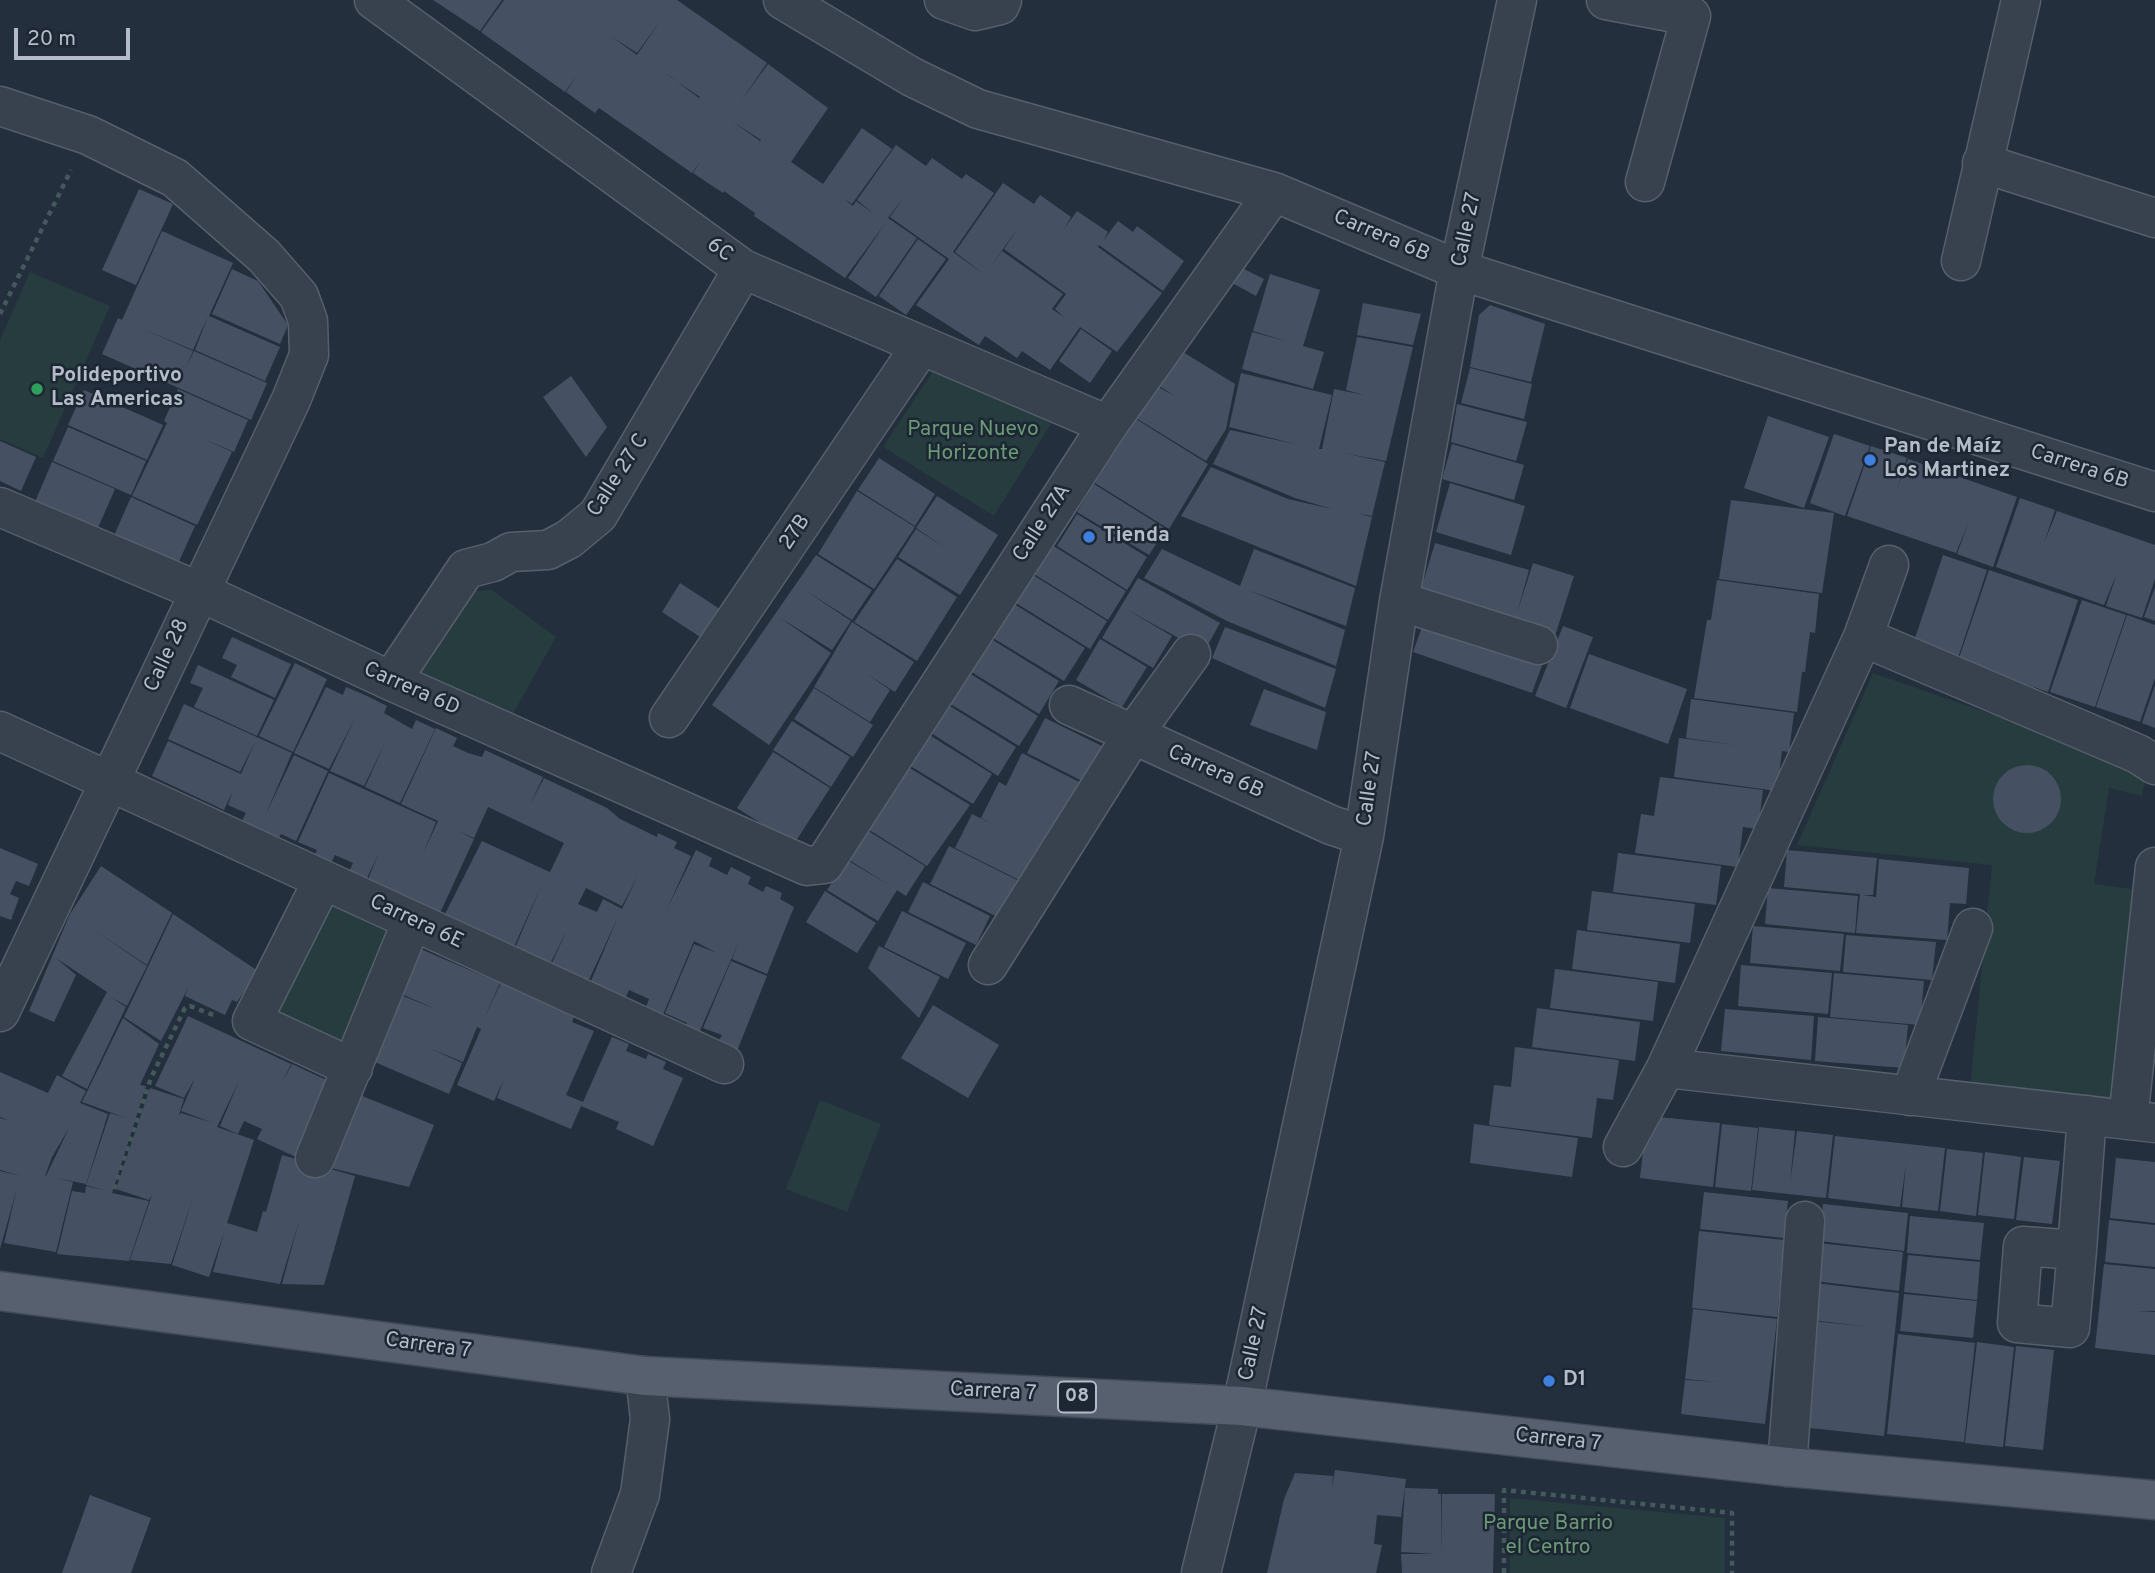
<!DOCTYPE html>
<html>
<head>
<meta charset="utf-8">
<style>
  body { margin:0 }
  #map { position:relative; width:2155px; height:1573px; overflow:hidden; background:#242f3e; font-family:Overpass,sans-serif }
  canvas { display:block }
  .scale { position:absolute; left:14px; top:28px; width:116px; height:32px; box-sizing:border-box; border:4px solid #b4bcc9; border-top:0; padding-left:9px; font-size:21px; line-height:24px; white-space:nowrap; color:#b4bcc9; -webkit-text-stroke:5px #1d2633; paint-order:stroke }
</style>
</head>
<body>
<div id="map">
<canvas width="2155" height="1573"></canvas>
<div class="scale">20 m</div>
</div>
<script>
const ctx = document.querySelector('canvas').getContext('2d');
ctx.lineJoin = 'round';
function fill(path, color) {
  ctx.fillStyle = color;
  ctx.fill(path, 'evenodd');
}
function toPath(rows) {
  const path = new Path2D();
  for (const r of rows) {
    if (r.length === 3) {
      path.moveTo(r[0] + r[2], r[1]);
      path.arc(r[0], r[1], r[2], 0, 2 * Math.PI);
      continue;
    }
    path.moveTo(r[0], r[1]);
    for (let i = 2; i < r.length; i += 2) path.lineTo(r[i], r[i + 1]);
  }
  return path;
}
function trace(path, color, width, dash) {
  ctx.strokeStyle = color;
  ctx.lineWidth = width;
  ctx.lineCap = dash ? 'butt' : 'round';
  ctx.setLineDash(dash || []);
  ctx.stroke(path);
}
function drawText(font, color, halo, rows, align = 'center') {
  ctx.font = font + ' Overpass,sans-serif';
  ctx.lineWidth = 5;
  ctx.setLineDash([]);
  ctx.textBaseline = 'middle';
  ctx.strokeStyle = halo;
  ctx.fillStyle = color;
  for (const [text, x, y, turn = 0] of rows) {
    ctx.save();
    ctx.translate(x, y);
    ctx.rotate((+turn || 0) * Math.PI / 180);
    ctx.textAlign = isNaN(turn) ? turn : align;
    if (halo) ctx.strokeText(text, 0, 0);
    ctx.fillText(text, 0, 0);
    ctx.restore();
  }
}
const green = toPath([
  [30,272,110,306,43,458,0,439,0,340],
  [935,368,1052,422,994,516,883,447],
  [465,585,477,591,492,590,556,637,509,721,415,676],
  [1873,673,2147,768,2142,796,2109,788,2094,884,2134,889,2112,1102,1970,1088,1992,865,1797,845],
  [331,901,392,931,344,1047,272,1015],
  [820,1100,881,1124,847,1212,786,1189],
  [1510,1498,1725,1518,1725,1573,1510,1573]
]);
const building = toPath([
  [433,0,502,0,480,31],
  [504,0,677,0,767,63,741,101,768,64,828,108,791,162,823,184,862,128,892,149,852,204,844,199,853,206,856,201,874,214,857,200,896,145,926,166,932,158,962,179,966,174,994,193,953,252,985,275,955,252,1003,183,1034,204,1040,195,1071,217,1064,229,1077,211,1108,232,1103,241,1118,221,1133,232,1137,226,1184,261,1163,291,1099,245,1098,247,1162,293,1117,352,1080,327,1050,370,1022,351,1017,358,985,336,979,345,916,305,949,259,890,217,903,198,888,218,917,238,876,297,848,278,887,221,845,278,754,216,755,213,724,191,723,193,693,173,700,162,692,173,599,108,595,113,566,92,577,75,565,92,481,32],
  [661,20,637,55,611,36,637,53],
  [667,74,669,76,700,97,699,98],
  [732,121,761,140,755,149,760,141],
  [1018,228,1004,249,1066,294,1055,309,1064,317,1052,309,1063,294,1002,251,988,270],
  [139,189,173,204,136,285,102,270],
  [162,231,233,263,209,316,280,347,265,381,195,350,208,316,193,350,141,328,193,351,185,370,194,351,267,383,251,420,102,354,118,318,122,320],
  [918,239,946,259,906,315,879,296],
  [1242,268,1264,279,1256,296,1234,284],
  [232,269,258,281,288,325,280,344,212,314],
  [1270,274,1320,290,1303,346,1324,352,1313,389,1242,369,1252,332,1289,342,1253,331],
  [1363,303,1421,314,1413,345,1357,335],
  [1490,305,1545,324,1531,382,1470,367,1479,315],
  [1081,329,1112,351,1090,383,1059,361],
  [1357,337,1413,347,1386,461,1343,453,1385,462,1372,516,1357,513,1372,517,1356,586,1181,516,1211,467,1288,499,1332,509,1295,498,1213,464,1230,430,1295,444,1229,427,1241,373,1332,395,1319,449,1322,449,1334,389,1364,395,1346,390],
  [1178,349,1235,384,1226,429,1206,461,1136,418,1156,386,1175,396,1156,384],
  [1470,368,1532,384,1524,419,1461,403],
  [571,376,607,427,586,457,543,397],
  [178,389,248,420,234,452,202,438,232,452,197,525,132,496,167,423,164,421],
  [84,390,163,425,147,460,68,425],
  [1457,404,1527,422,1516,461,1451,442],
  [1768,416,1829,437,1804,508,1744,488],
  [1136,419,1208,464,1169,529,1095,483],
  [68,427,146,461,131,495,53,461],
  [1834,434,1870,446,1845,516,1810,503],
  [0,441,36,457,21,491,0,481],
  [1452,444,1524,465,1514,500,1442,479],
  [1871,446,1907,458,1896,491,1908,459,2017,497,1993,567,1957,554,1969,521,1956,553,1847,516],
  [879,458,935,494,915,526,858,490],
  [52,462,115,489,97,530,35,502],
  [1450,483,1525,506,1511,555,1436,532],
  [1094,484,1166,529,1149,555,1077,512],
  [857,491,915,527,874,589,818,554],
  [937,496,998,535,960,595,898,557,916,529,947,549,916,528],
  [131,497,195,526,177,566,113,538],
  [2020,498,2055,510,2044,543,2057,511,2155,545,2155,579,2142,618,2106,606,2117,573,2104,605,1996,567],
  [1731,500,1834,513,1822,593,1719,579],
  [1077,514,1147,557,1127,590,1057,546],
  [1435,543,1529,570,1517,613,1533,563,1574,576,1554,639,1478,616,1483,599,1478,613,1419,596],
  [1052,545,1126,591,1108,620,1034,574],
  [1162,549,1240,586,1254,549,1355,588,1346,626,1248,590,1345,630,1336,666,1227,621,1144,578],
  [816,555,872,590,852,620,803,589,851,621,832,650,779,617,831,653,769,745,712,705],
  [1943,555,1987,570,1957,661,1912,647],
  [897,559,957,597,917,661,854,622],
  [1989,570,2078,600,2048,692,1958,661],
  [1033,575,1107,621,1090,649,1016,603],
  [1138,578,1220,623,1204,652,1126,609,1172,636,1153,668,1102,638],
  [1717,580,1819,594,1815,633,1810,632,1805,672,1802,672,1797,712,1694,698,1707,620,1711,620],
  [680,583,732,617,714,646,662,612],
  [2155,587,2155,621,2144,617],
  [2082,600,2126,615,2095,707,2050,692],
  [1014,604,1085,648,1064,681,993,638],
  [2127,615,2155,625,2155,678,2140,722,2096,707],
  [1426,616,1545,657,1532,693,1413,652],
  [852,622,914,662,895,692,867,674,890,690,870,722,814,687],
  [1563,626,1593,637,1566,708,1535,696],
  [1225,627,1336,669,1325,708,1212,658],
  [232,637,291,664,275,698,231,677,237,665,222,658],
  [991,639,1059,681,1039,714,970,671],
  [1100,639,1147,667,1122,707,1076,680],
  [1589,654,1687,689,1668,744,1570,708],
  [295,663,327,679,293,752,259,736],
  [198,665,274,700,257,736,194,707,203,688,190,683],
  [969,673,1038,716,1019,746,949,703],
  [2155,685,2155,728,2142,723],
  [326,687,343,695,346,687,365,695,387,706,384,713,412,729,416,720,435,729,400,803,365,787,385,743,364,786,330,771,356,716,329,769,294,753],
  [814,688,873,725,853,757,794,719],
  [1264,689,1326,712,1317,750,1250,725],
  [1691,699,1794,713,1789,752,1782,751,1777,791,1674,777,1679,738,1735,745,1686,738],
  [945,703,1016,747,998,776,928,731],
  [184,704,292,753,265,816,294,755,328,771,296,841,281,834,278,839,242,821,246,813,228,805,233,791,224,810,152,776,168,741,241,774,255,742,240,772,168,739],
  [1045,718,1108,749,1090,785,1027,753],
  [792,721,850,757,831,787,773,750],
  [436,728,457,738,453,746,468,753,482,757,485,750,543,777,530,805,544,778,607,808,620,819,657,837,658,833,677,842,674,848,691,856,666,911,696,850,712,858,709,866,727,875,731,867,751,877,748,884,763,892,766,886,782,893,780,899,794,907,767,974,732,959,740,939,699,1033,686,1027,687,1023,665,1013,694,944,717,953,694,941,662,1017,645,1010,649,999,629,990,625,999,591,981,618,917,588,982,551,965,567,930,550,964,515,948,542,884,513,949,443,918,482,841,576,884,550,872,564,843,488,807,474,838,458,831,474,839,440,913,368,879,379,853,366,880,349,872,353,863,335,855,331,863,314,856,317,850,298,842,329,773,436,822,423,854,438,821,401,804],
  [638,875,622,909,603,899,597,912,578,904,586,888,622,906],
  [926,733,992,774,973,804,907,764],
  [773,752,830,788,794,844,737,808],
  [1022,753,1085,785,1069,816,1061,812,1023,882,955,848,972,814,996,826,981,818,999,782,1006,786],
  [905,765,970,805,927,866,866,828],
  [2027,799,34],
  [1660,777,1763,790,1758,829,1743,827,1738,867,1635,853,1641,814,1654,816],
  [865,829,925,866,906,896,897,890,878,921,827,890,847,860,894,888,846,858],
  [949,846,1017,880,998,917,930,884],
  [0,848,38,864,29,886,16,881,10,894,19,898,11,920,0,916],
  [1787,850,1877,858,1873,895,1863,895,1876,897,1879,859,1969,868,1966,904,1950,903,1947,940,1856,933,1860,894,1784,887],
  [1618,853,1721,866,1716,905,1613,892],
  [101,866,172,913,147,965,94,930,147,966,127,1006,111,997,126,1007,87,1089,62,1076,107,992,56,958,76,975,54,1022,29,1011,70,914],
  [923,882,990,916,976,945,908,912],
  [1768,888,1858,896,1855,933,1765,924],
  [825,891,876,923,857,953,806,922],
  [1592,891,1695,904,1690,943,1587,930],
  [902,911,966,943,948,979,884,947],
  [173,914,258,971,237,1002,232,1000,225,1015,185,996,188,988,161,1041,124,1017],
  [1753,926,1844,934,1840,971,1750,963],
  [1577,930,1680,944,1675,983,1572,969],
  [1846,935,1936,942,1932,980,1843,972],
  [879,946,940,977,919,1018,868,968],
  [418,948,500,983,483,1021,501,983,574,1017,572,1022,594,1031,566,1095,583,1102,612,1037,629,1044,626,1051,646,1059,648,1054,666,1062,663,1069,683,1078,653,1146,616,1129,619,1122,581,1106,571,1129,497,1098,504,1079,494,1101,457,1085,481,1029,477,1027,463,1062,429,1048,462,1063,449,1094,370,1060,398,994,438,1010,399,993],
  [731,961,767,976,737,1051,718,1043,722,1035,703,1028],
  [1741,965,1832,973,1828,1014,1738,1006],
  [1555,969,1658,982,1653,1021,1550,1008],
  [1834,973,1924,981,1920,1025,1830,1017],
  [933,1005,999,1045,968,1098,901,1058],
  [1537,1008,1640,1022,1635,1061,1532,1047],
  [1725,1009,1814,1016,1811,1060,1721,1051],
  [188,1016,291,1064,282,1083,292,1064,333,1083,298,1158,257,1139,262,1129,244,1121,238,1134,220,1126,239,1081,217,1127,254,1140,227,1223,257,1232,263,1211,266,1212,282,1155,355,1176,324,1285,282,1284,299,1221,280,1284,213,1272,224,1232,209,1277,172,1265,193,1197,171,1264,130,1260,152,1195,149,1200,116,1189,150,1088,184,1099,179,1115,181,1113,213,1123,181,1111,195,1078,184,1098,155,1086],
  [1818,1017,1908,1025,1904,1068,1815,1061],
  [123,1018,159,1044,140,1085,146,1086,112,1193,149,1201,129,1261,57,1254,72,1191,85,1193,86,1186,103,1190,86,1185,110,1113,126,1118,82,1102],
  [1515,1047,1619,1060,1613,1100,1597,1098,1592,1138,1489,1125,1494,1085,1511,1087],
  [0,1072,48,1093,57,1075,86,1091,80,1103,108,1114,86,1184,57,1178,73,1182,56,1252,4,1243,17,1188,0,1249,0,1171,21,1176,0,1170,0,1118,10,1121,0,1117],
  [69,1128,46,1176,45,1176,52,1157],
  [355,1093,434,1125,409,1187,327,1167],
  [1647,1116,1720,1123,1713,1187,1640,1178],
  [1474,1124,1578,1138,1572,1177,1470,1163],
  [1722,1124,1758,1128,1751,1191,1715,1187],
  [1759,1127,1795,1131,1790,1184,1797,1131,1833,1135,1826,1198,1752,1190],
  [1835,1136,1945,1148,1938,1211,1902,1207,1906,1164,1900,1207,1828,1198],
  [1947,1149,1983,1153,1976,1216,1940,1211],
  [1985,1152,2021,1157,2014,1219,1978,1215],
  [2024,1157,2060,1161,2052,1224,2016,1220],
  [2116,1158,2155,1162,2155,1223,2110,1218],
  [1704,1192,1788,1201,1784,1238,1700,1229],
  [1823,1204,1908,1213,1904,1251,1819,1241],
  [1910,1216,1984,1223,1980,1260,1907,1253],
  [2109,1220,2155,1225,2155,1267,2105,1262],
  [1699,1231,1784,1240,1777,1317,1692,1308],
  [1818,1243,1903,1252,1899,1291,1814,1281],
  [1908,1255,1980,1262,1977,1300,1904,1292],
  [2104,1264,2155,1269,2155,1311,2138,1311,2155,1312,2155,1355,2095,1348],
  [1815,1283,1899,1293,1884,1436,1801,1427,1812,1321,1872,1327,1811,1320],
  [1904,1294,1977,1301,1973,1338,1900,1331],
  [1693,1309,1777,1319,1765,1424,1681,1414,1685,1380,1719,1382,1685,1379],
  [1898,1334,1975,1343,1964,1442,1887,1434],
  [1977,1342,2014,1347,2003,1447,1965,1443],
  [2016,1346,2054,1350,2043,1450,2005,1446],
  [1335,1470,1406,1479,1401,1517,1377,1515,1374,1544,1382,1545,1376,1573,1267,1573,1284,1499,1295,1473,1333,1476,1332,1488],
  [1405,1488,1438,1489,1438,1494,1441,1494,1442,1554,1442,1494,1495,1494,1493,1573,1402,1573,1401,1554,1434,1554,1401,1552],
  [90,1495,151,1518,131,1573,62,1573]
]);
const path = toPath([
  [0,314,71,170],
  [114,1189,151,1078,185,1008,190,1006,216,1016],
  [1504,1573,1504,1490,1732,1513,1732,1573]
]);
const minor = toPath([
  [374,0,743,269,1108,425],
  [783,0,912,77,978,109,1274,192,1459,270,2155,492],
  [944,0,975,11,1000,5,1002,0],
  [1606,0,1691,16,1645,182],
  [0,106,88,135,175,178,264,256,299,296,308,321,309,355,291,400,0,1012],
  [1982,163,2155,218],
  [1961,261,2021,0],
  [0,507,198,591,391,681,807,866,824,864,1108,425,1274,192],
  [1399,601,1538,645],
  [1863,637,2138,754,2155,765],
  [391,681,466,569,493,562,511,552,548,550,569,539,598,515,743,269],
  [1069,705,1331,825,1364,836],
  [669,718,921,346],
  [0,731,724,1064],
  [323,880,252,1021,353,1068],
  [988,965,1132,736,1191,654],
  [1666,1068,2155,1123],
  [1910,1096,1973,928],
  [2128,1120,2155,867],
  [1623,1147,1666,1068,1863,637,1889,565],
  [315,1158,412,921],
  [2077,1250,2023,1246,2017,1323,2070,1328,2077,1250,2087,1115],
  [1787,1467,1805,1221],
  [611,1573,640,1494,650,1419,645,1376],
  [1201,1573,1242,1406,1364,836,1399,601,1459,270,1517,0]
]);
const major = toPath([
  [0,1291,645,1376,1242,1406,1787,1467,2155,1500]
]);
const markers = [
  [37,389,7,"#2e9e5b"],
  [1870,460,7,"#3f7fe0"],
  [1089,537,7,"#3f7fe0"],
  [1549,1381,7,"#3f7fe0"]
];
const shields = [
  [1077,1397,38]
];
const shieldNames = [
  ["08",1077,1397]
];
const streetNames = [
  ["Calle 27",1468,230,-78],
  ["Carrera 6B",1381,237,23],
  ["6C",719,251,36],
  ["Carrera 6B",2079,468,18],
  ["Calle 27 C",619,476,-57],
  ["Calle 27A",1043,524,-57],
  ["27B",796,533,-56],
  ["Calle 28",168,656,-65],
  ["Carrera 6D",411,690,24],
  ["Carrera 6B",1215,773,24],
  ["Calle 27",1371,789,-82],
  ["Carrera 6E",416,923,25],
  ["Calle 27",1255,1344,-78],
  ["Carrera 7",428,1347,8],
  ["Carrera 7",993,1393,3],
  ["Carrera 7",1558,1441,6]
];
const poiNames = [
  ["Polideportivo",51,377],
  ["Las Americas",51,401],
  ["Pan de Maíz",1884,448],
  ["Los Martinez",1884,472],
  ["Tienda",1103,537],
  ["D1",1563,1381]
];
const parkNames = [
  ["Parque Nuevo",973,431],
  ["Horizonte",973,455],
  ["Parque Barrio",1548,1525],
  ["el Centro",1548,1549]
];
fill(green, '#263c3f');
fill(building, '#455162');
trace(minor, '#565f6c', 41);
trace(major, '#414a57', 41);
trace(path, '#44595c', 4.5, [5, 5]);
trace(minor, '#38414e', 38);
trace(major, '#56606e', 38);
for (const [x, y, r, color] of markers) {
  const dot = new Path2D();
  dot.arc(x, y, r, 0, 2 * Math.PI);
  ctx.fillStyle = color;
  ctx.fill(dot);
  trace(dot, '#1d2633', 2.5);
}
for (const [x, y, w] of shields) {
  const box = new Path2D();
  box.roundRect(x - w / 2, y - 15.5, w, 31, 5);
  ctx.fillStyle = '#1d2633';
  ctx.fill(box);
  trace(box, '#b4bcc9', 2);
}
drawText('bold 19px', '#b4bcc9', null, shieldNames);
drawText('21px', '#b4bcc9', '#1d2633', streetNames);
drawText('bold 21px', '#b4bcc9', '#1d2633', poiNames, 'left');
drawText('21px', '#6b9a76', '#1d2633', parkNames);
</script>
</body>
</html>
